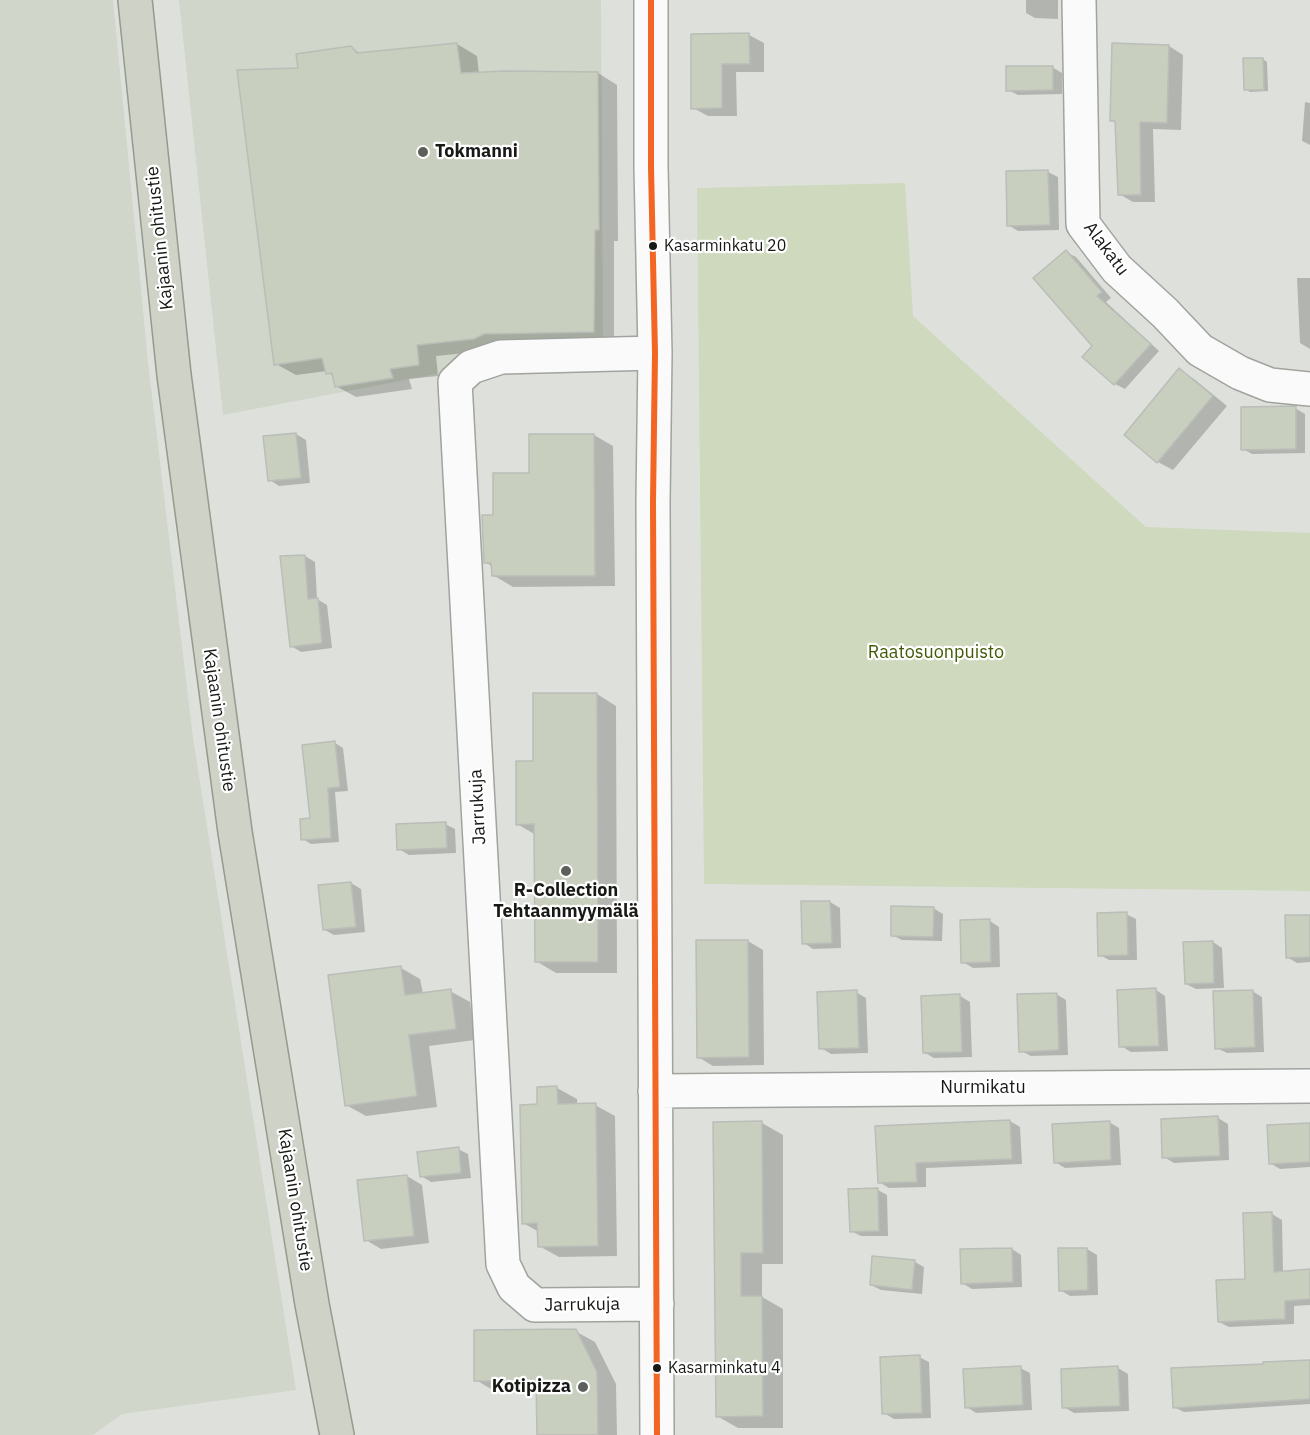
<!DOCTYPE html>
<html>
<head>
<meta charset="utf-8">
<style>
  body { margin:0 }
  canvas { display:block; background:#dee1db }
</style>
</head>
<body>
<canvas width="1310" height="1435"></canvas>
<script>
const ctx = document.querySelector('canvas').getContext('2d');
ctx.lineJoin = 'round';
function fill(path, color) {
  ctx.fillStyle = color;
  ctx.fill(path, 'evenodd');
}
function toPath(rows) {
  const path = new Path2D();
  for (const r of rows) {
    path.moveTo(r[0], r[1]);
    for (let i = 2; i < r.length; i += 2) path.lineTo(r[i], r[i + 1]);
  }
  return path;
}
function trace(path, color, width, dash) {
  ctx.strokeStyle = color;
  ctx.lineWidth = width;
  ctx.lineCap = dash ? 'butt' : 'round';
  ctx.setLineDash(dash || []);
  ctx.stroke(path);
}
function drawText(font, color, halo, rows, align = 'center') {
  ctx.font = font + ' "IBM Plex Sans",sans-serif';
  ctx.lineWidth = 4.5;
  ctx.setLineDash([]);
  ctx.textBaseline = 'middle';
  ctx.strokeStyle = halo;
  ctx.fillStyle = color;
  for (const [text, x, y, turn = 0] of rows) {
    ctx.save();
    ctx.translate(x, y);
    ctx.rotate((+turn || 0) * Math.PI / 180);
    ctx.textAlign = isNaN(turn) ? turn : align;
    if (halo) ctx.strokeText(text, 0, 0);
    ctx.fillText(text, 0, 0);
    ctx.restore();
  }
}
const built = toPath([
  [0,0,113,0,148,362,193,738,296,1390,122,1414,93,1435,0,1435],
  [179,0,601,0,603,342,223,415]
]);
const green = toPath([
  [905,183,913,316,1146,527,1310,533,1310,891,704,884,697,188]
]);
const shadow = toPath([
  [1026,0,1058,0,1058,19,1035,18,1026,13],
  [692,35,749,35,764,43,764,72,736,72,737,116,708,116,693,108],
  [457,44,477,56,479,74,598,73,617,85,618,241,614,241,614,343,494,350,436,356,438,376,409,379,412,389,356,397,336,386,334,377,327,371,296,375,276,364,300,69,351,48,362,54],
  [1114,45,1169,46,1183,55,1181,130,1153,129,1155,202,1133,202,1119,194,1117,123,1112,120],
  [1263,59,1267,62,1268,91,1250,92,1245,89],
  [1052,67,1062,73,1062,94,1018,95,1008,90],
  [1305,102,1310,103,1310,145,1302,141],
  [1007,172,1048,172,1058,177,1059,230,1018,231,1008,225],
  [1066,252,1076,257,1111,298,1106,302,1159,351,1125,389,1115,384,1094,346],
  [1297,278,1310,278,1310,349,1300,343],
  [1179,370,1194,379,1227,406,1173,470,1158,462,1126,435],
  [1295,408,1305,414,1305,453,1252,454,1243,449],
  [296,434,306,440,310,483,279,486,270,480],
  [594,435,613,446,615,586,513,587,493,575,493,567,485,562,495,517,531,474],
  [305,556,315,562,317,599,327,605,332,648,301,652,291,646],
  [597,694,616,706,617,973,556,973,536,961,536,835,517,824,535,762],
  [335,743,343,748,348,791,335,792,339,842,311,844,303,839,312,820],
  [445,824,455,829,456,853,409,855,399,849],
  [351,883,361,889,365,932,334,935,325,930],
  [830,902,840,908,841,948,813,949,804,943],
  [933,908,943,914,942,941,902,940,892,935],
  [1126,914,1136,919,1137,960,1109,960,1100,955],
  [1310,916,1310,962,1297,963,1287,957],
  [990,921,999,927,1000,967,973,968,963,962],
  [748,941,763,950,764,1065,713,1066,698,1057],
  [1213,942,1222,948,1224,988,1196,989,1186,984],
  [401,968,420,979,423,994,450,991,470,1002,475,1040,429,1046,437,1107,366,1116,346,1105],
  [1156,990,1165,996,1168,1051,1131,1052,1121,1046],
  [1252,991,1262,997,1264,1052,1227,1053,1217,1048],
  [856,992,866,998,868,1053,831,1054,821,1048],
  [1056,994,1066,1000,1068,1055,1031,1056,1021,1051],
  [960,996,970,1002,972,1057,934,1058,925,1053],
  [557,1088,577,1099,577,1105,595,1105,615,1116,617,1256,559,1257,539,1246,539,1232,523,1223,538,1106],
  [1218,1118,1228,1124,1229,1160,1174,1163,1164,1157],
  [1010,1121,1020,1127,1022,1164,926,1168,926,1187,889,1188,879,1182,877,1127],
  [1109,1122,1119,1128,1121,1165,1065,1168,1055,1162],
  [714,1123,762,1123,783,1135,783,1264,762,1264,762,1297,783,1309,783,1428,738,1428,717,1416],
  [1310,1124,1310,1167,1280,1169,1270,1163],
  [458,1149,468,1154,471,1178,431,1182,421,1176],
  [407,1176,422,1185,429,1243,381,1249,366,1240],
  [878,1190,887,1195,888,1236,861,1236,851,1231],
  [1272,1214,1282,1220,1283,1273,1310,1271,1310,1305,1294,1306,1294,1324,1229,1327,1219,1322,1246,1280],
  [1012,1249,1021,1255,1022,1287,972,1289,962,1283],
  [1087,1249,1097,1255,1098,1295,1070,1296,1060,1290,1059,1250],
  [915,1262,924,1267,922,1294,881,1290,871,1285],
  [575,1331,595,1342,616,1384,617,1435,538,1435,538,1391,496,1392,476,1380],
  [919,1357,929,1362,931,1418,894,1419,884,1413],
  [1310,1362,1310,1404,1184,1412,1174,1407],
  [1020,1368,1030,1373,1032,1410,976,1413,967,1407],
  [1118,1368,1128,1374,1129,1411,1074,1413,1064,1407]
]);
const building = toPath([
  [749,33,750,64,722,64,722,108,691,109,691,34,749,33],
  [457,43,461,73,506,71,598,72,599,230,595,230,594,332,484,334,474,339,417,345,419,365,390,369,393,378,335,387,332,373,326,374,322,358,274,365,237,70,298,68,296,54,351,46,357,53,457,43],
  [1112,43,1169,45,1167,123,1140,122,1141,195,1118,195,1115,121,1110,121,1112,43],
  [1243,58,1263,58,1264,90,1244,90,1243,58],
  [1006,66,1053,66,1053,90,1006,91,1006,66],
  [1048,170,1050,225,1007,226,1006,171,1048,170],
  [1066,250,1102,292,1097,296,1151,344,1114,385,1082,357,1092,346,1033,278,1066,250],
  [1179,368,1213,396,1157,463,1124,435,1179,368],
  [1296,406,1296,449,1241,450,1241,407,1296,406],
  [296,433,301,478,268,481,263,436,296,433],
  [529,434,594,434,595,576,492,576,491,563,484,563,482,515,493,515,493,473,529,473,529,434],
  [305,555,308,599,318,598,322,643,290,647,280,556,305,555],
  [533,693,597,693,598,962,535,962,534,824,516,825,516,761,533,761,533,693],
  [335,741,340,787,328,788,331,838,301,840,300,819,310,818,302,745,335,741],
  [446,822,447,848,397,850,396,824,446,822],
  [351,882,356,927,323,930,318,885,351,882],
  [801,901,830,901,832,943,802,944,801,901],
  [891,906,934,907,933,937,891,936,891,906],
  [1127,912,1128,955,1098,956,1097,913,1127,912],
  [1285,915,1310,915,1310,957,1286,958,1285,915],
  [990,919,991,962,961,963,960,920,990,919],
  [696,940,748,940,749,1057,697,1058,696,940],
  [1213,941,1214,983,1185,984,1183,942,1213,941],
  [401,966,405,995,451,989,456,1029,409,1035,417,1096,345,1106,328,975,401,966],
  [1156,988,1159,1046,1119,1047,1117,990,1156,988],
  [857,990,859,1048,819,1049,817,992,857,990],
  [1253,990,1255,1047,1215,1049,1213,991,1253,990],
  [1057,993,1059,1050,1019,1052,1017,994,1057,993],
  [960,994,962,1052,923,1053,921,996,960,994],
  [557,1086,558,1104,596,1103,598,1246,538,1247,537,1223,522,1224,520,1105,537,1104,537,1087,557,1086],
  [1218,1116,1220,1156,1162,1158,1161,1119,1218,1116],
  [1010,1120,1012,1159,916,1163,917,1182,878,1183,875,1126,1010,1120],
  [762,1121,763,1253,741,1253,741,1296,762,1296,763,1416,716,1417,713,1122,762,1121],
  [1110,1121,1111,1160,1054,1163,1052,1124,1110,1121],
  [1310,1123,1310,1162,1269,1164,1267,1125,1310,1123],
  [459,1147,461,1173,420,1177,417,1152,459,1147],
  [407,1175,414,1236,364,1241,357,1180,407,1175],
  [878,1188,879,1231,850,1232,848,1189,878,1188],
  [1272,1212,1274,1272,1310,1269,1310,1299,1285,1301,1285,1319,1218,1322,1216,1280,1245,1279,1243,1213,1272,1212],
  [1012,1248,1013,1282,961,1284,960,1249,1012,1248],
  [1058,1248,1087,1248,1088,1290,1059,1291,1058,1248],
  [872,1256,915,1260,912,1290,870,1285,872,1256],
  [576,1329,597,1372,598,1435,537,1435,536,1381,474,1381,474,1330,576,1329],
  [920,1355,922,1413,882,1414,880,1357,920,1355],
  [1310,1360,1310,1399,1173,1408,1171,1368,1263,1364,1263,1362,1310,1360],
  [1021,1366,1023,1405,965,1408,963,1369,1021,1366],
  [1118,1366,1120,1406,1062,1408,1061,1369,1118,1366]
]);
const minor = toPath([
  [651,0,651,167,655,353,653,502,657,1435],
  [1079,0,1083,224,1117,269,1165,313,1200,350,1240,373,1270,385,1310,389],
  [655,353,501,357,471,367,455,382,503,1264,514,1287,535,1305,657,1304],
  [655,1091,1310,1086]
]);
const highway = toPath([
  [135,0,174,375,235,832,312,1304,337,1435]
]);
const bus1 = toPath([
  [651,0,651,167,655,353,653,502,657,1435]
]);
const markers = [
  [423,152,6,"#5d5f5a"],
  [653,246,5,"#171915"],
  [566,871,6,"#5d5f5a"],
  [657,1368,5,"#171915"],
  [583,1387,6,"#5d5f5a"]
];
const busNames = [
  ["Kasarminkatu 20",664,246],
  ["Kasarminkatu 4",668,1368]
];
const poiNames = [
  ["Tokmanni",435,152],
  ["R-Collection",566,891,"center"],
  ["Tehtaanmyymälä",566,912,"center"],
  ["Kotipizza",571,1387,"right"]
];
const streetNames = [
  ["Kajaanin ohitustie",160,238,-96],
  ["Alakatu",1106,249,53],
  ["Kajaanin ohitustie",219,720,82],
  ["Jarrukuja",478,807,-93],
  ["Nurmikatu",983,1088],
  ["Kajaanin ohitustie",295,1200,81],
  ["Jarrukuja",582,1305,-1]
];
const parkNames = [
  ["Raatosuonpuisto",936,653]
];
fill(built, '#d0d6c9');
fill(green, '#ced9be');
fill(shadow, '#0003');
fill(building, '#c8cfbe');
trace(building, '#babdb8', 1.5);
trace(minor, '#a0a39e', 36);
trace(highway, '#949a8c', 36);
trace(minor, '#fafafa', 33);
trace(highway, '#ced2c7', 33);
trace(bus1, '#f26522', 6);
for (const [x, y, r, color] of markers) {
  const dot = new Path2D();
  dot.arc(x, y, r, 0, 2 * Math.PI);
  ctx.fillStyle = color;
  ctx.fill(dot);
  trace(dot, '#fff', 2);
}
drawText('16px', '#171915', '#fff', busNames, 'left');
drawText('bold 18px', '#171915', '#fff', poiNames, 'left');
drawText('18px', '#171915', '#fff', streetNames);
drawText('18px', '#425a06', '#fff', parkNames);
</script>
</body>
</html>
